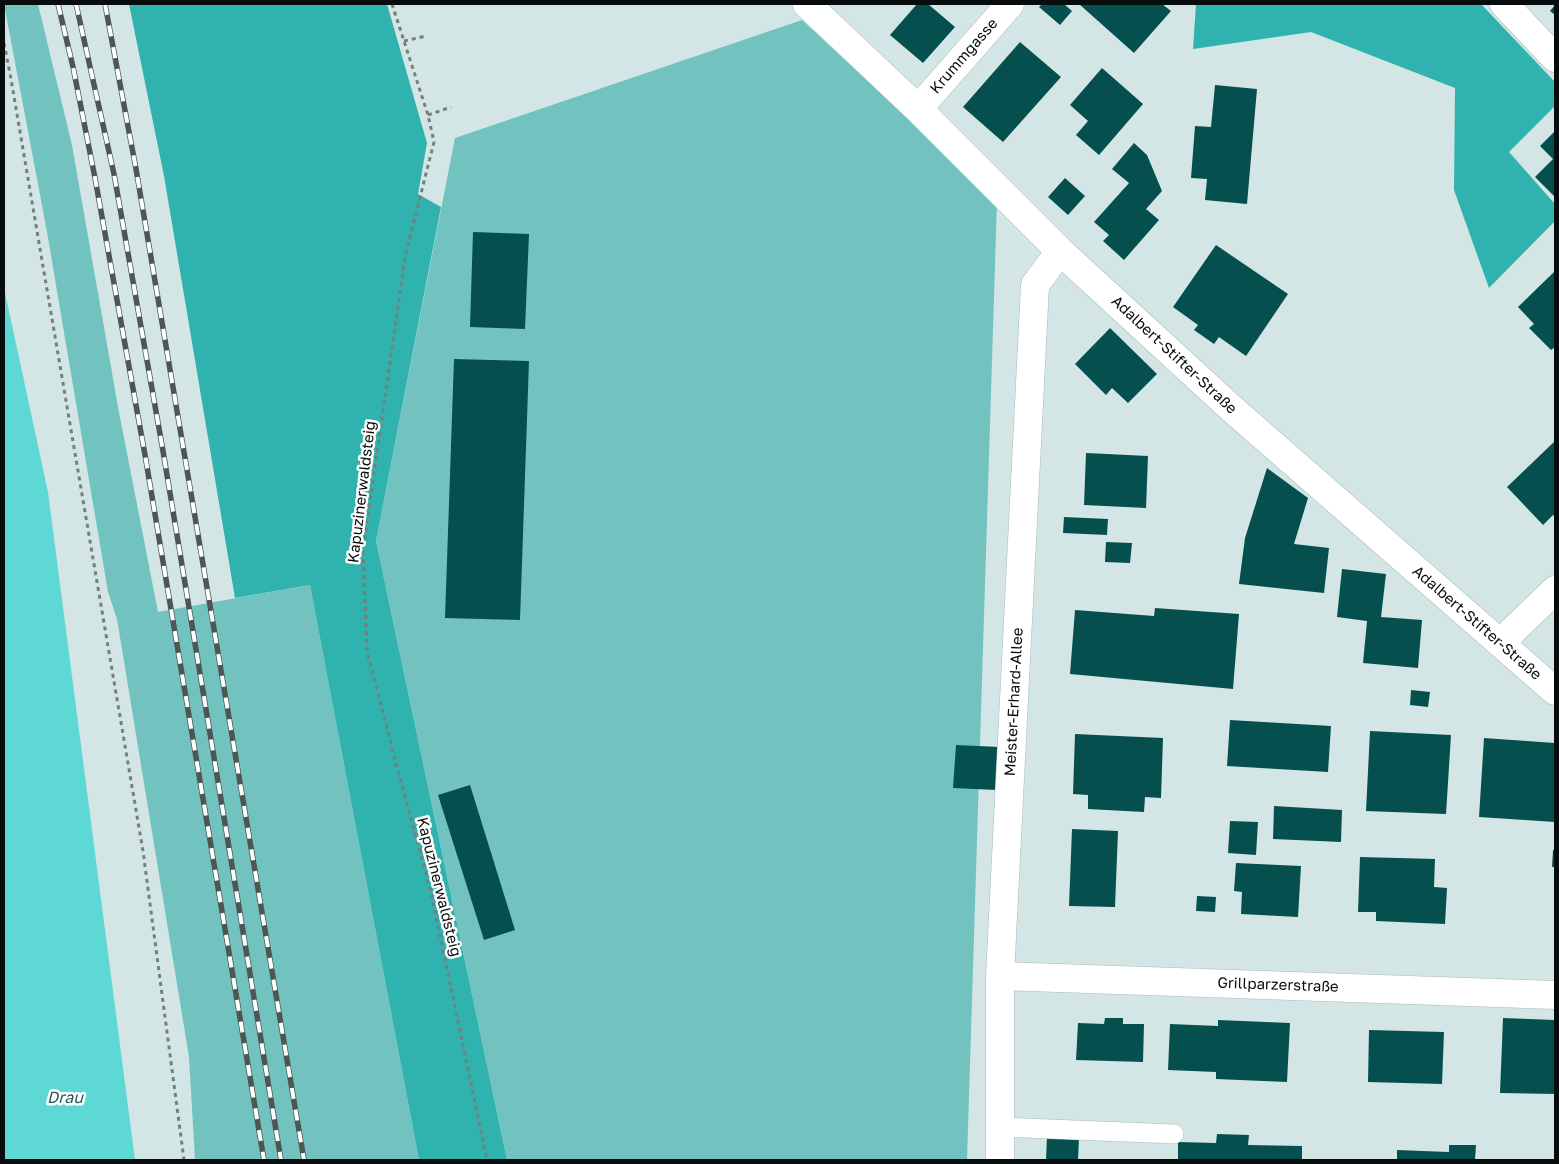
<!DOCTYPE html>
<html>
<head>
<meta charset="utf-8">
<style>
  body { margin:0 }
  #map { position:relative; width:1559px; height:1164px; overflow:hidden; background:#d3e6e5; font-family:"Golos Text",sans-serif }
  canvas { display:block }
  .frame { position:absolute; inset:0; border:5px solid #070d0d; pointer-events:none }
</style>
</head>
<body>
<div id="map">
<canvas width="1559" height="1164"></canvas>
<div class="frame"></div>
</div>
<script>
const ctx = document.querySelector('canvas').getContext('2d');
ctx.lineJoin = 'round';
function fill(path, color) {
  ctx.fillStyle = color;
  ctx.fill(path, 'evenodd');
}
function toPath(rows) {
  const path = new Path2D();
  for (const r of rows) {
    path.moveTo(r[0], r[1]);
    for (let i = 2; i < r.length; i += 2) path.lineTo(r[i], r[i + 1]);
  }
  return path;
}
function trace(path, color, width, dash) {
  ctx.strokeStyle = color;
  ctx.lineWidth = width;
  ctx.lineCap = dash ? 'butt' : 'round';
  ctx.setLineDash(dash || []);
  ctx.stroke(path);
}
function drawText(font, color, halo, rows, align = 'center') {
  ctx.font = font + ' "Golos Text",sans-serif';
  ctx.lineWidth = 5;
  ctx.setLineDash([]);
  ctx.textBaseline = 'middle';
  ctx.strokeStyle = halo;
  ctx.fillStyle = color;
  for (const [text, x, y, turn = 0] of rows) {
    ctx.save();
    ctx.translate(x, y);
    ctx.rotate((+turn || 0) * Math.PI / 180);
    ctx.textAlign = isNaN(turn) ? turn : align;
    if (halo) ctx.strokeText(text, 0, 0);
    ctx.fillText(text, 0, 0);
    ctx.restore();
  }
}
const green = toPath([
  [4,4,38,4,72,145,118,407,158,612,310,585,419,1160,195,1160,189,1057,117,619,108,592,47,232],
  [802,20,997,201,967,1160,507,1160,376,541,455,138]
]);
const forest = toPath([
  [129,4,387,4,427,143,418,194,441,207,376,541,507,1160,419,1160,310,585,235,598,164,176],
  [1196,4,1481,4,1555,82,1555,106,1509,152,1555,204,1555,221,1489,288,1454,190,1455,88,1311,32,1193,49]
]);
const water = toPath([
  [4,288,48,492,135,1160,4,1160]
]);
const building = toPath([
  [917,4,928,4,955,27,923,63,890,35],
  [1042,4,1064,4,1072,11,1060,25,1039,7],
  [1079,4,1162,4,1171,11,1134,53],
  [1555,5,1555,15,1550,11],
  [1020,42,1061,77,1003,142,963,107],
  [1102,68,1143,104,1099,155,1076,135,1088,121,1070,105],
  [1215,85,1257,89,1247,204,1205,200,1207,179,1191,178,1195,126,1211,127],
  [1555,131,1555,197,1535,177,1553,159,1540,146],
  [1134,143,1147,155,1162,191,1146,209,1159,220,1124,260,1103,241,1109,235,1094,222,1129,183,1112,169],
  [1065,178,1085,196,1068,215,1048,197],
  [473,232,529,234,525,329,470,327],
  [1216,245,1288,294,1246,356,1219,337,1214,344,1194,330,1198,325,1173,307],
  [1555,271,1555,347,1551,350,1529,328,1534,324,1518,307],
  [1110,328,1157,374,1128,403,1112,388,1106,395,1075,364],
  [454,359,529,361,520,620,445,618],
  [1555,441,1555,517,1553,515,1543,525,1507,487],
  [1086,453,1148,456,1146,508,1084,505],
  [1267,468,1308,498,1294,544,1329,548,1324,593,1239,584,1245,538],
  [1064,517,1108,519,1107,535,1063,533],
  [1106,542,1132,543,1130,563,1105,562],
  [1342,569,1386,574,1381,617,1422,620,1418,668,1363,663,1367,621,1337,617],
  [1155,608,1239,614,1233,689,1070,674,1075,610,1154,616],
  [1411,690,1430,692,1428,707,1410,705],
  [1230,720,1331,726,1328,772,1227,766],
  [1370,731,1451,735,1446,814,1366,811],
  [1075,734,1163,738,1161,798,1145,797,1144,812,1088,809,1088,795,1073,794],
  [1484,738,1555,743,1555,822,1479,817],
  [956,745,1000,747,997,790,953,788],
  [470,785,515,930,484,940,438,795],
  [1274,806,1342,810,1341,842,1273,839],
  [1230,821,1258,822,1256,855,1228,853],
  [1072,829,1118,831,1115,907,1069,906],
  [1553,850,1555,850,1555,867,1552,867],
  [1360,857,1435,859,1434,887,1447,888,1445,924,1376,921,1376,912,1358,912],
  [1236,863,1301,866,1298,917,1241,914,1242,892,1234,891],
  [1197,896,1216,897,1215,912,1196,911],
  [1105,1018,1123,1018,1123,1024,1144,1024,1143,1062,1076,1060,1078,1023,1104,1024],
  [1503,1018,1555,1020,1555,1094,1500,1093],
  [1218,1020,1290,1023,1287,1082,1216,1079,1216,1072,1168,1070,1170,1024,1218,1026],
  [1369,1030,1444,1032,1442,1084,1368,1082],
  [1217,1134,1249,1135,1248,1145,1302,1146,1302,1160,1178,1160,1178,1142,1216,1143],
  [1047,1136,1079,1138,1078,1160,1046,1160],
  [1449,1145,1476,1145,1475,1160,1397,1160,1397,1150,1449,1152]
]);
const path = toPath([
  [392,4,428,115,434,142,405,257,363,551,367,651,397,767,430,888,487,1160],
  [404,41,426,36],
  [4,43,11,79,143,851,184,1160],
  [428,115,451,107]
]);
const service = toPath([
  [1000,1127,1174,1134]
]);
const minor = toPath([
  [807,4,918,109,1060,251,1231,408,1555,691],
  [1504,4,1555,58],
  [918,109,1010,4],
  [1500,643,1555,590],
  [1000,976,1555,995],
  [1000,1160,1000,976,1035,285,1060,251]
]);
const rail = toPath([
  [58,4,73,67,95,178,145,455,264,1160],
  [76,4,114,174,163,451,281,1160],
  [105,4,136,169,304,1160]
]);
const streetNames = [
  ["Krummgasse",964,56,-49],
  ["Adalbert-Stifter-Straße",1174,355,43],
  ["Kapuzinerwaldsteig",362,492,-83],
  ["Adalbert-Stifter-Straße",1477,623,41],
  ["Meister-Erhard-Allee",1014,702,-87],
  ["Kapuzinerwaldsteig",439,887,76],
  ["Grillparzerstraße",1278,985,2]
];
const waterNames = [
  ["Drau",65,1098]
];
fill(green, '#72c3c0');
fill(forest, '#30b3af');
fill(water, '#5ed8d4');
fill(building, '#05504e');
trace(service, '#a8bbba', 20);
trace(minor, '#a8bbba', 29);
trace(path, '#73807f', 3, [4, 4]);
trace(service, '#fff', 19);
trace(minor, '#fff', 28);
trace(rail, '#4b5655', 5.5);
trace(rail, '#fff', 4, [11]);
drawText('15px', '#070d0d', '#fff', streetNames);
drawText('italic 16px', '#275b59', '#fff', waterNames);
</script>
</body>
</html>
